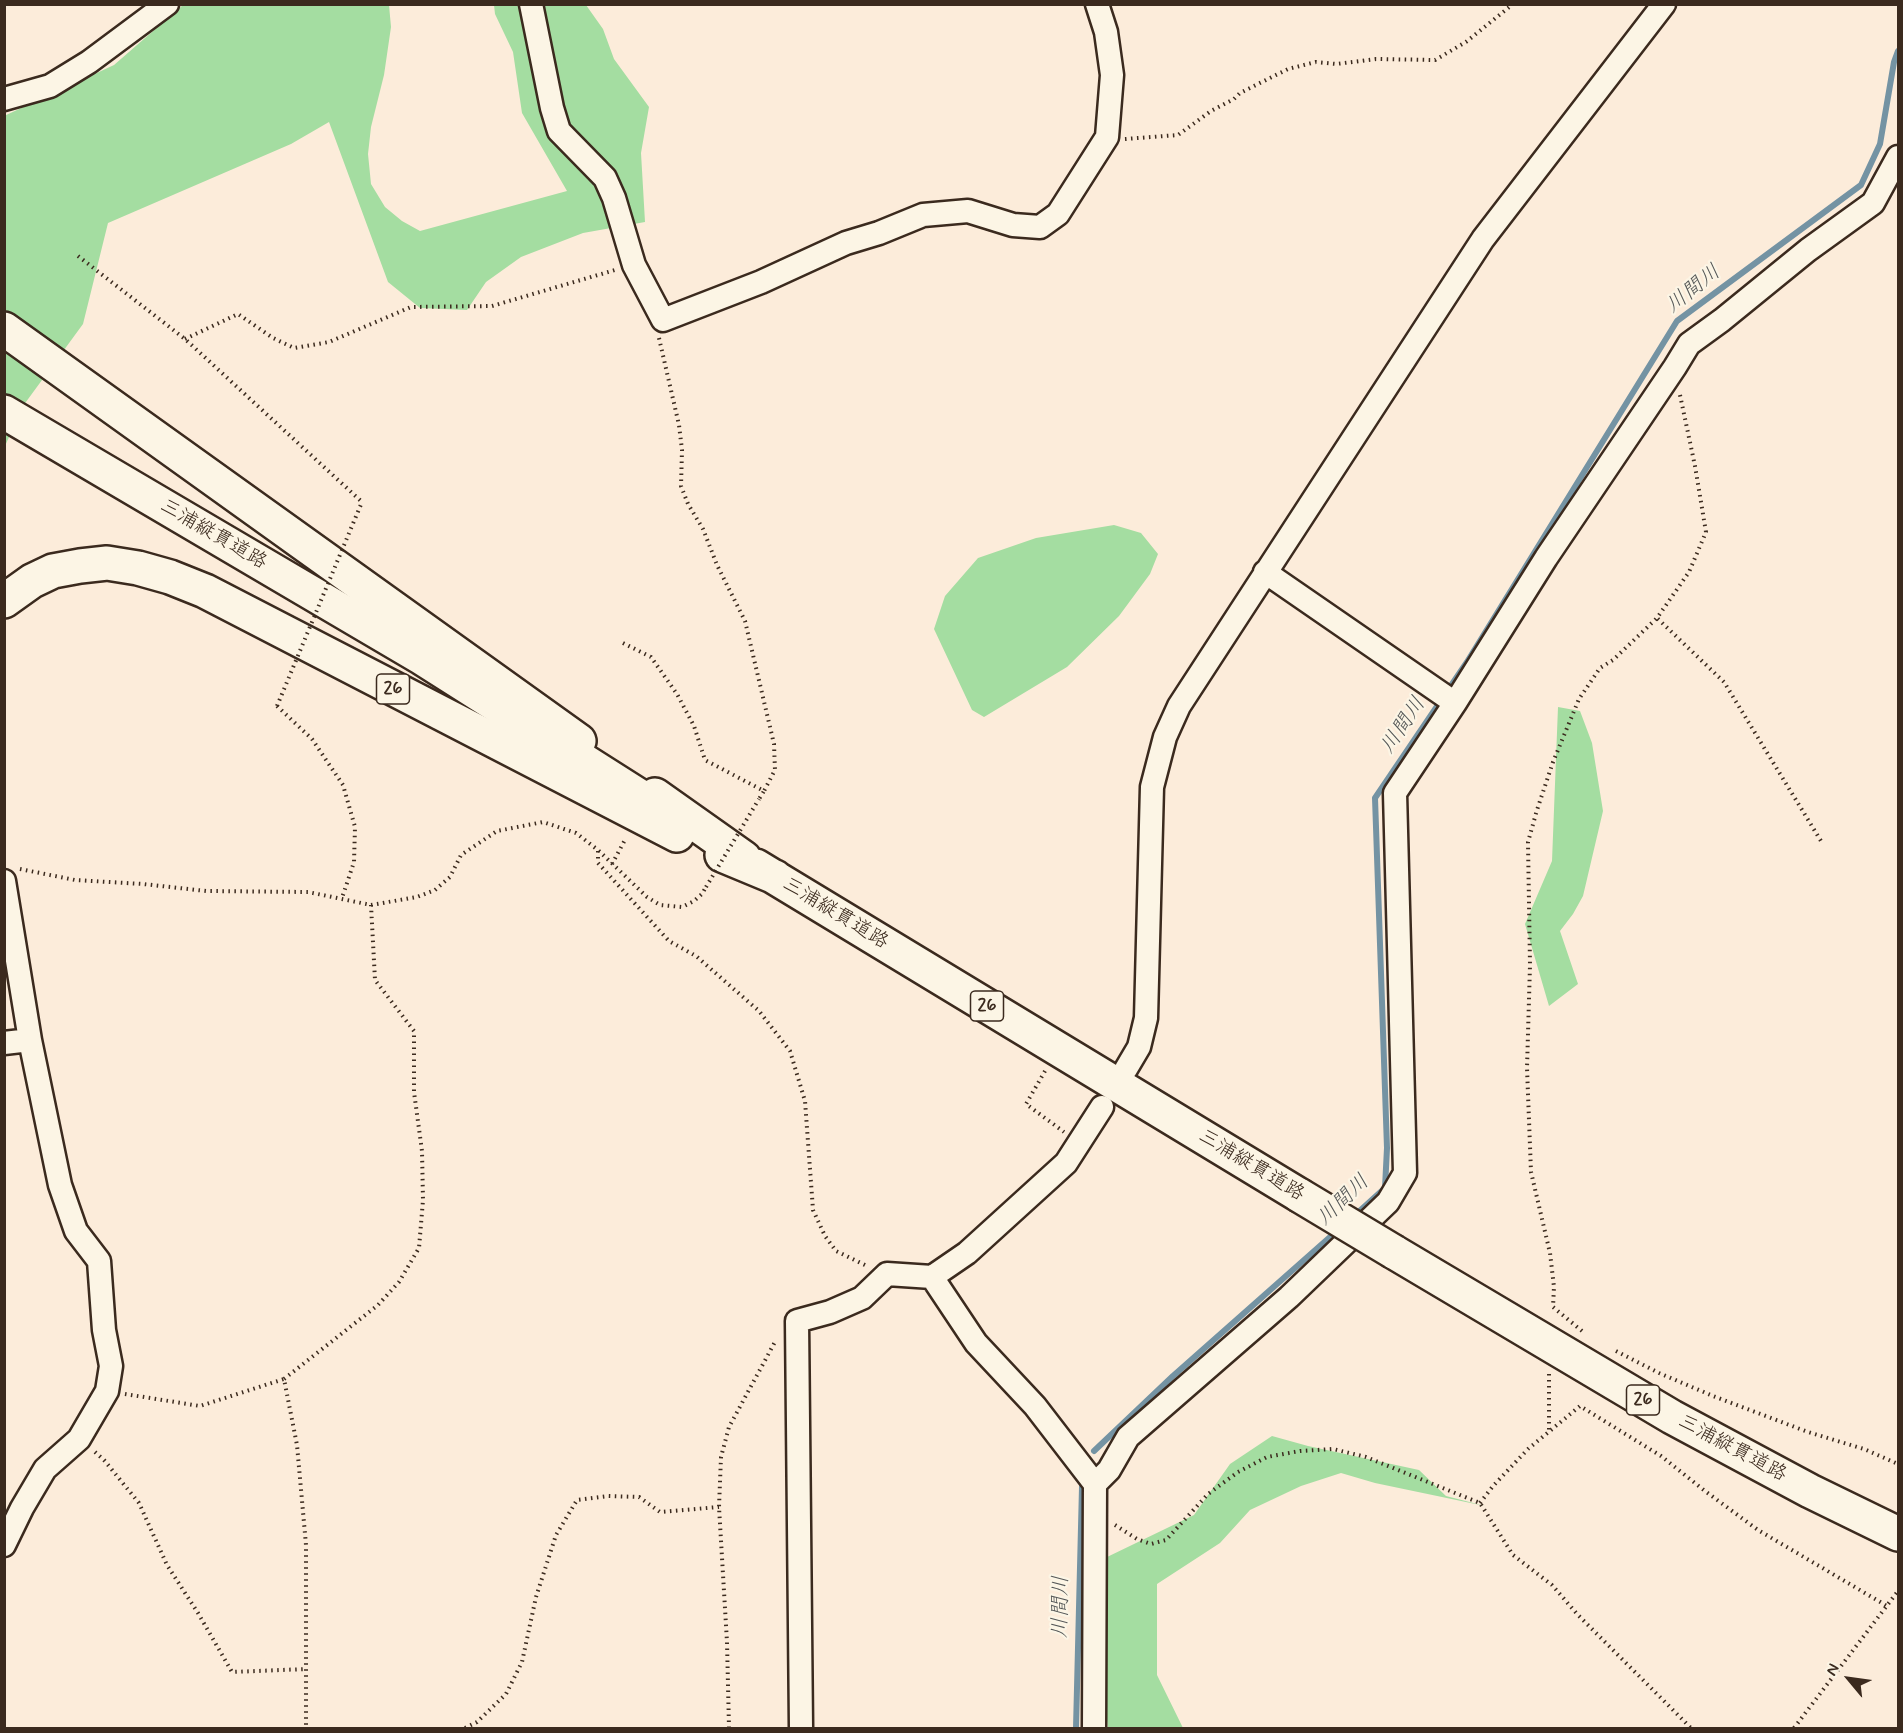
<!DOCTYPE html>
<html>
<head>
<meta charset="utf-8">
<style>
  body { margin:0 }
  #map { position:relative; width:1903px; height:1733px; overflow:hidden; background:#fcecda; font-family:Mynerve,sans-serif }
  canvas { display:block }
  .frame { position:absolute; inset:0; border:6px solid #3b2a1e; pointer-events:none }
  .north { position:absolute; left:1819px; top:1649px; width:60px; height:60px; -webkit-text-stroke:4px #fcf5e5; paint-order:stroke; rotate:299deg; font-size:16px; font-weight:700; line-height:24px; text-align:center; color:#3b2a1e }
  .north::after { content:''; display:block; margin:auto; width:21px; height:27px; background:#3b2a1e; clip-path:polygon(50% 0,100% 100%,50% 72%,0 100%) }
</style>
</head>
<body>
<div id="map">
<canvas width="1903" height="1733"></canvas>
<div class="frame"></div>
<div class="north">N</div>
</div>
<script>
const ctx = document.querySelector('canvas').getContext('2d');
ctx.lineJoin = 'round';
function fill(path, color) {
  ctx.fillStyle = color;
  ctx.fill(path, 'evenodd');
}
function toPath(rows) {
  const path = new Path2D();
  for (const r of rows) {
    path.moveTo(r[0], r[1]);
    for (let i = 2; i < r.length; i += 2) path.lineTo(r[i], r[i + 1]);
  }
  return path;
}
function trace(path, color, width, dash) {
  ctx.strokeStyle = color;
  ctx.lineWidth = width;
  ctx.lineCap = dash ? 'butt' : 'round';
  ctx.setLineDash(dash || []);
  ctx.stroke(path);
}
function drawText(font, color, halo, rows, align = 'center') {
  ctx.font = font + ' Mynerve,"Klee One",sans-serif';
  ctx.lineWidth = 4.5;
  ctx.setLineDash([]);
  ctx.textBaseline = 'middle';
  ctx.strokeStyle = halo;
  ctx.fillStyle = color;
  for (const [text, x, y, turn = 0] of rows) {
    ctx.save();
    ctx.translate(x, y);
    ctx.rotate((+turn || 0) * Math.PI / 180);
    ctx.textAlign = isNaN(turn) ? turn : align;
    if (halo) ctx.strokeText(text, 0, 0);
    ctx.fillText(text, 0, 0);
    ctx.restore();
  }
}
const green = toPath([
  [183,5,389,5,391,27,384,75,371,127,368,154,371,184,385,207,402,221,420,231,567,191,522,113,513,52,495,14,494,5,586,5,603,29,614,59,649,107,641,153,645,222,583,233,521,257,486,282,467,310,420,308,388,282,329,122,291,144,108,223,83,324,23,406,5,446,4,116,114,65],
  [1114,525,1141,533,1158,554,1150,574,1119,616,1067,667,984,717,972,710,934,629,945,596,978,558,1036,538],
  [1558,707,1580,711,1592,743,1603,811,1583,896,1573,914,1560,931,1578,984,1549,1006,1525,924,1552,861],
  [1272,1436,1308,1446,1419,1470,1446,1496,1485,1506,1375,1483,1341,1473,1301,1486,1250,1510,1220,1543,1157,1584,1157,1675,1183,1728,1108,1728,1096,1624,1105,1558,1194,1515,1230,1464]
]);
const stream = toPath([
  [1353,1217,1385,1188,1387,1148,1375,798,1467,662,1677,321,1861,185,1880,144,1894,62,1898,51],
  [1094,1451,1173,1376,1338,1230],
  [1076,1728,1082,1487]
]);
const path = toPath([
  [1125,139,1178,135,1211,111,1234,99,1240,93,1288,69,1316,62,1336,64,1376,59,1435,60,1466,42,1513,4],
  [78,256,185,339,362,502],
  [659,338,679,425,682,450,681,486,688,504,703,529,717,565,745,621,774,744,775,770,764,791],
  [185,339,238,314,273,338,294,348,329,342,411,307,492,306,615,270],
  [1680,395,1695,466,1706,532,1689,572,1657,618,1724,682,1821,841],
  [623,643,651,657,677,694,694,726,705,760,764,791,759,799],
  [277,706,312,739,343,785,355,827,354,862,342,898],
  [598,851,598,863,669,941,696,956,759,1011,790,1051,805,1101,813,1210,825,1236,836,1251,867,1266],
  [612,864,626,838],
  [20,869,75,880,143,884,206,891,308,892,371,905,417,897,435,890,450,877,461,855,497,831,543,822,576,833,598,850,647,897,660,905,682,907,694,901,702,894,706,887],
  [1045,1071,1026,1104,1064,1132],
  [1582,1331,1553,1307,1554,1287,1550,1253,1531,1172,1527,1068,1530,965,1528,842,1537,810,1553,762,1579,699,1600,668,1613,660,1657,618],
  [1616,1351,1659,1373,1713,1396,1808,1432,1864,1449,1898,1464],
  [1549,1374,1549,1430],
  [284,1379,378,1305,399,1282,419,1248,423,1200,422,1151,414,1092,414,1031,375,980,371,905],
  [125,1394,200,1406,284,1379,297,1445,306,1545,306,1728],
  [95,1452,104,1460,139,1503,167,1565,198,1613,232,1672,306,1669],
  [1480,1503,1493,1486,1528,1449,1580,1406,1661,1456,1705,1491,1758,1530,1887,1606],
  [1115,1525,1137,1539,1151,1544,1166,1540,1208,1494,1238,1472,1267,1457,1300,1451,1333,1449,1366,1457,1480,1503,1513,1555,1552,1585,1578,1615,1691,1728],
  [465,1728,477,1722,506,1694,522,1662,536,1597,556,1535,577,1500,608,1496,639,1497,660,1512,719,1507],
  [729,1728,727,1642,719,1507,721,1457,729,1427,776,1340],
  [1794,1728,1898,1591]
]);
const minor = toPath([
  [531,4,552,108,559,131,605,178,614,198,634,265,663,320,761,282,846,243,879,233,923,215,968,211,1013,225,1040,227,1058,214,1107,137,1112,75,1106,32,1097,4],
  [4,99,50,86,89,62,167,4],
  [1265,572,1455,703],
  [4,881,30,1040,60,1185,76,1231,99,1261,104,1330,111,1366,107,1391,79,1439,45,1469,22,1508,4,1545],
  [4,1043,30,1040],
  [1126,1069,1139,1047,1146,1018,1152,787,1165,737,1179,706,1483,239,1664,4],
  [932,1277,976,1343,1035,1406,1095,1484,1094,1728],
  [1095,1484,1109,1470,1128,1437,1289,1297,1388,1202,1405,1173,1395,793,1455,703,1546,558,1675,367,1689,344,1722,320,1808,250,1873,203,1898,157],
  [801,1728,797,1321,830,1312,862,1298,887,1274,932,1277,967,1253,1066,1163,1102,1107]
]);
const primary = toPath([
  [4,329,579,741],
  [4,601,32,581,53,571,80,566,107,563,138,568,170,577,205,591,677,835],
  [655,795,744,858],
  [722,855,775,877],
  [756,866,1299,1195],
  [1394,1252,1672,1417,1810,1491,1898,1534]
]);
const motorway = toPath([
  [4,412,422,658,674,818]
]);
const pathBridge = toPath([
  [277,706,362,502],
  [706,887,759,799]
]);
const primaryBridge = toPath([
  [1299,1195,1394,1252]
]);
const shields = [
  [393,689,33],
  [987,1006,33],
  [1643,1400,33]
];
const shieldNames = [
  ["26",393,689],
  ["26",987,1006],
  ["26",1643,1400]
];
const streetNames = [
  ["三浦縦貫道路",213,535,30],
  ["三浦縦貫道路",835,914,31],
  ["三浦縦貫道路",1251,1166,31],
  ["三浦縦貫道路",1732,1449,28]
];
const waterNames = [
  ["川間川",1694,290,-39],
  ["川間川",1404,726,-56],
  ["川間川",1344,1201,-44],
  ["川間川",1062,1607,-89]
];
fill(green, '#a4dda1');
trace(stream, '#7493a3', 6);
trace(minor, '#3b2a1e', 27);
trace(primary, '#3b2a1e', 38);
trace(motorway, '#3b2a1e', 38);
trace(path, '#3b2a1e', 4, [1.5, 4.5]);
trace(minor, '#fcf5e5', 22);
trace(primary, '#fcf5e5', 33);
trace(motorway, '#fcf5e5', 33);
trace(primaryBridge, '#3b2a1e', 38, []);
trace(pathBridge, '#3b2a1e', 4, [1.5, 4.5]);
trace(primaryBridge, '#fcf5e5', 33);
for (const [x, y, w] of shields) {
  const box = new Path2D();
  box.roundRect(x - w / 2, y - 15, w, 30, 4.5);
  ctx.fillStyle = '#fcf5e5';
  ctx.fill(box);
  trace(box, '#3b2a1e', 1.5);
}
drawText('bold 18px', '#3b2a1e', null, shieldNames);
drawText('20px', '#3b2a1e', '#fcf5e5', streetNames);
drawText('italic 21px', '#535656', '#fcf5e5', waterNames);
</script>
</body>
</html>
